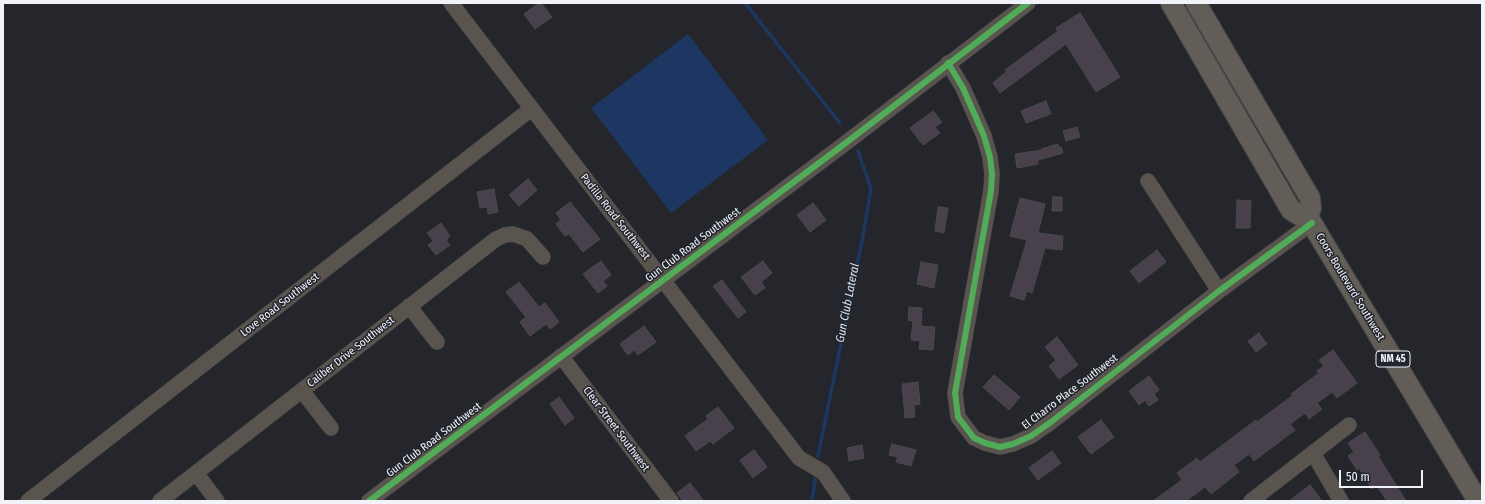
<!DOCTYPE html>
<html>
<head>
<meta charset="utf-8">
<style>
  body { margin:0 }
  #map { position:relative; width:1485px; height:504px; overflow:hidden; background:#25262b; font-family:"Fira Sans Condensed",sans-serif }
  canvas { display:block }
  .frame { position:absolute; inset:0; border:4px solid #f1f3f9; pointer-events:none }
  .scale { position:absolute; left:1339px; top:470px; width:84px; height:18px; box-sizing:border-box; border:2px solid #f1f3f9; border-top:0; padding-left:5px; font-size:12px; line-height:14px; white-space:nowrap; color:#f1f3f9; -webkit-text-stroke:3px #23252d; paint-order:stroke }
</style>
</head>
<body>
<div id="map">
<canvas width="1485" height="504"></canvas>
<div class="frame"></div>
<div class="scale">50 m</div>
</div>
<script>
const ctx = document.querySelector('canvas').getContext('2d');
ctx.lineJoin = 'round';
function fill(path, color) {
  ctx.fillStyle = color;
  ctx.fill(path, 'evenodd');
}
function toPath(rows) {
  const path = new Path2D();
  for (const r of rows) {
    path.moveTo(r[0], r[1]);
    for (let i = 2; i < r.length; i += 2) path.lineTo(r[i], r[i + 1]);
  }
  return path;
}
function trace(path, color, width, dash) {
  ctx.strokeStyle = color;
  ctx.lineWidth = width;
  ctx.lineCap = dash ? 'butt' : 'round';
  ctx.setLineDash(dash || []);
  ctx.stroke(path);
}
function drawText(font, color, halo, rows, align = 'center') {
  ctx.font = font + ' "Fira Sans Condensed",sans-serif';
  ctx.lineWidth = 3;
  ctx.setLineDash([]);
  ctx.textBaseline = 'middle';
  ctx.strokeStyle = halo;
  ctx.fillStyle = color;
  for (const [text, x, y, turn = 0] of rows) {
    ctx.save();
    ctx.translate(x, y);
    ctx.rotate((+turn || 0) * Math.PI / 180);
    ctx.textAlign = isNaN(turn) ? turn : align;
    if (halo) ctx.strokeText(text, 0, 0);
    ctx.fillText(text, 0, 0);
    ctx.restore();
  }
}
const water = toPath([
  [688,34,768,140,671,213,591,108]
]);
const stream = toPath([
  [745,3,840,123],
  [818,456,863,236,871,189,858,151],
  [812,501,816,474]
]);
const building = toPath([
  [539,3,541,3,552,17,535,29,524,14,539,3],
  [1080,13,1120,77,1096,92,1066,44,1000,93,993,83,1006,72,1005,70,1058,31,1056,28,1080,13],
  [1046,101,1051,114,1026,123,1021,111,1046,101],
  [933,111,942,122,935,127,940,133,923,145,910,128,933,111],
  [1077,127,1080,137,1066,141,1063,131,1077,127],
  [1058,144,1058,147,1061,147,1063,153,1038,160,1038,164,1017,168,1015,154,1042,150,1041,149,1058,144],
  [528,179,537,190,519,206,509,195,528,179],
  [494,189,498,212,488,214,487,207,480,208,477,192,494,189],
  [1053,197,1062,197,1062,211,1052,211,1053,197],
  [1020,198,1045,204,1038,233,1063,236,1062,250,1045,248,1032,293,1027,291,1024,300,1010,296,1027,240,1010,236,1020,198],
  [1237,200,1251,201,1250,228,1236,228,1237,200],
  [570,202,600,239,583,252,569,234,565,236,556,224,561,220,556,213,570,202],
  [813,203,826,220,810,232,797,215,813,203],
  [938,207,948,208,944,233,935,231,938,207],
  [441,223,450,236,446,240,450,245,436,255,428,245,433,241,427,233,441,223],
  [1157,250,1166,262,1139,283,1130,271,1157,250],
  [601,261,611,275,603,281,607,286,598,293,583,274,601,261],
  [763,261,772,273,761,282,765,288,755,295,741,277,763,261],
  [921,262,938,265,934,288,917,284,921,262],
  [722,280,746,312,738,318,713,286,722,280],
  [519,282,539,307,545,303,559,322,550,329,546,324,530,336,520,322,526,317,506,292,519,282],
  [909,307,922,308,921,326,935,327,933,350,919,349,920,341,911,340,913,321,908,320,909,307],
  [644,326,656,342,638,355,634,350,628,355,620,344,644,326],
  [1259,333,1267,344,1256,352,1248,341,1259,333],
  [1057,337,1078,365,1059,379,1049,366,1056,360,1045,347,1057,337],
  [1333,350,1357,383,1337,398,1332,392,1317,403,1322,409,1309,419,1305,413,1290,424,1295,430,1254,461,1249,454,1234,465,1239,472,1211,494,1205,487,1186,501,1153,501,1182,480,1177,473,1197,458,1200,462,1256,420,1257,422,1292,396,1291,394,1319,373,1317,371,1324,366,1319,360,1333,350],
  [994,375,1020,397,1009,410,983,387,994,375],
  [1149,376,1159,390,1154,394,1158,400,1149,406,1145,400,1139,405,1129,391,1149,376],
  [918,382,920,404,914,405,915,417,905,418,902,384,918,382],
  [559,397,574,418,565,425,550,404,559,397],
  [718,407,734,428,713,444,710,441,696,451,685,436,708,419,706,416,718,407],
  [1101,420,1114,437,1091,454,1078,437,1101,420],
  [1365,432,1380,455,1378,456,1406,501,1387,501,1377,486,1372,489,1359,468,1357,470,1348,456,1354,452,1348,443,1365,432],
  [892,444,916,450,911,466,896,462,898,457,889,455,892,444],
  [862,445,864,458,849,461,847,448,862,445],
  [754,450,767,467,753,478,740,460,754,450],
  [1052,451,1061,463,1038,480,1029,468,1052,451],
  [690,483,704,501,683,501,677,493,690,483],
  [1310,485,1322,501,1289,501,1310,485]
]);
const minor = toPath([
  [451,3,799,458,823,472,843,501],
  [948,63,963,88,984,136,990,157,992,174,991,191,955,393,958,417,974,438,985,443,1000,447,1013,444,1031,436,1051,422,1219,291,1312,223],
  [1148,181,1219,291],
  [409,306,437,342],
  [561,356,671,501],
  [302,391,331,428],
  [1313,453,1341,501],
  [196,473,217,501],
  [28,501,531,109],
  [160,501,496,239,505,235,513,234,519,236,527,239,543,257],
  [369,501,847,142,1028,3],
  [1251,501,1349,425]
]);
const major = toPath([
  [1171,3,1291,210,1299,215,1308,217,1478,501],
  [1196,3,1310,198,1311,208,1308,217]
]);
const cycleway = toPath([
  [948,63,963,88,984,136,990,157,992,174,991,191,955,393,958,417,974,438,985,443,1000,447,1013,444,1031,436,1051,422,1219,291,1312,223],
  [369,501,847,142,1028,3]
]);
const shields = [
  [1393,359,34]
];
const shieldNames = [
  ["NM 45",1393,359]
];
const streetNames = [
  ["Padilla Road Southwest",615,217,52],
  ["Gun Club Road Southwest",693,245,-37],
  ["Coors Boulevard Southwest",1350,287,59],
  ["Love Road Southwest",280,305,-38],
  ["Caliber Drive Southwest",351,352,-38],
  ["El Charro Place Southwest",1070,392,-37],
  ["Clear Street Southwest",616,429,53],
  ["Gun Club Road Southwest",434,440,-37]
];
const waterNames = [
  ["Gun Club Lateral",848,303,-79]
];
fill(water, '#1d3762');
trace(stream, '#1d3762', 3.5);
fill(building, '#48414b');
trace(building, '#4a4a4d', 1);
trace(minor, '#424447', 16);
trace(major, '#424447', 22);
trace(minor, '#59544e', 15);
trace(major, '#625d56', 20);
trace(cycleway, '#51ab58', 6);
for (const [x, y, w] of shields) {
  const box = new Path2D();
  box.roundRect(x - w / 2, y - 8, w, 16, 3);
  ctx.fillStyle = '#23252d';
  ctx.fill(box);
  trace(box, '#f1f3f9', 1);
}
drawText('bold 10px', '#f1f3f9', null, shieldNames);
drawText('11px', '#f1f3f9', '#23252d', streetNames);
drawText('italic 12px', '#d7e1f1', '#23252d', waterNames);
</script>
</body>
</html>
